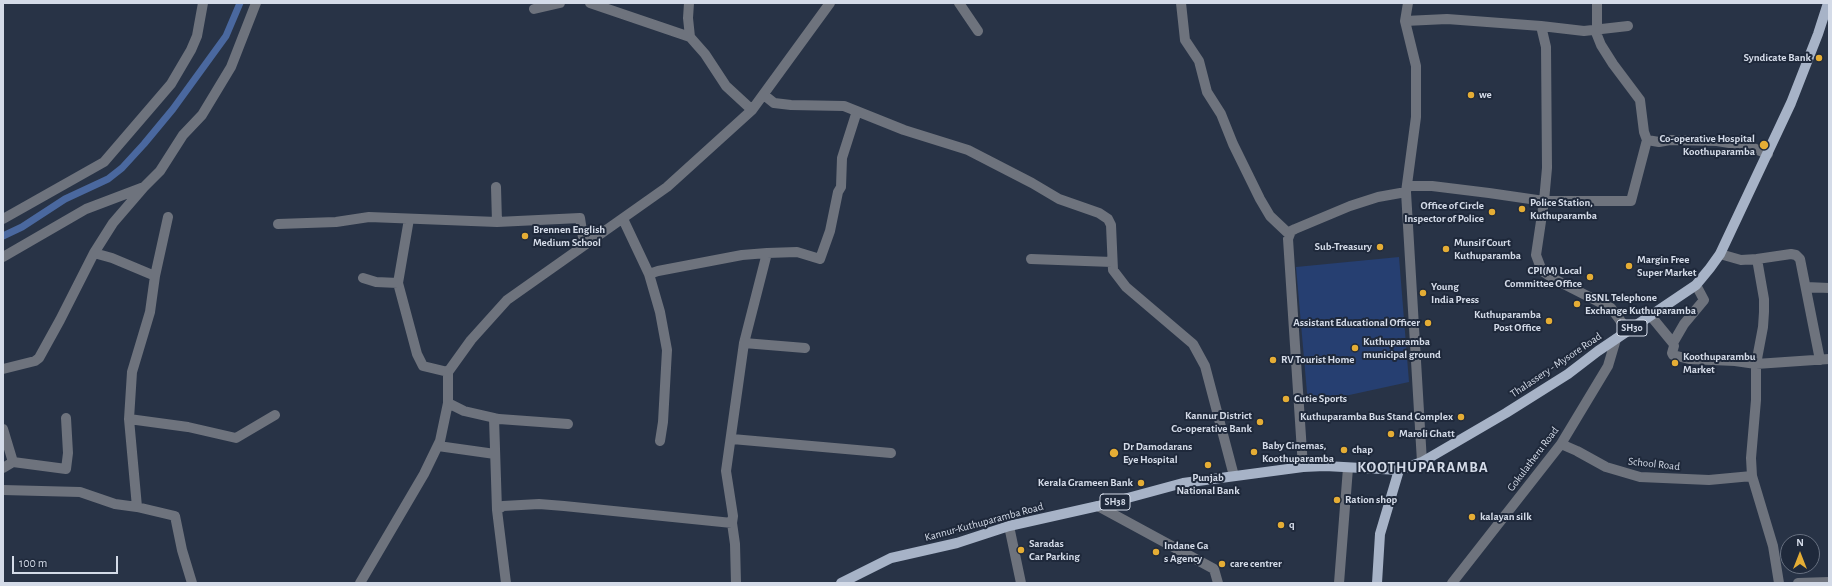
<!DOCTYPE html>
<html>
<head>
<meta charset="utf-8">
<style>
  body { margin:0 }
  #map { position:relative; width:1832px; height:586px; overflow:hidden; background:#283346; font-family:"Alegreya Sans",sans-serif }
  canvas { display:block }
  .frame { position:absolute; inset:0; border:4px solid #d4dbe8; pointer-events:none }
  .north { position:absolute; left:1780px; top:534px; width:40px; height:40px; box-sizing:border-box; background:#1f293b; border:1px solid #677080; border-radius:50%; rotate:0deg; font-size:11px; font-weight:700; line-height:16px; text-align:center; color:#d4dbe8 }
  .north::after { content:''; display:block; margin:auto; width:14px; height:18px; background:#e5ad35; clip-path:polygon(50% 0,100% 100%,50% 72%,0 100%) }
  .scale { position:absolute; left:12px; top:556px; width:106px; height:18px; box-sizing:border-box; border:2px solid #d4dbe8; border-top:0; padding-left:5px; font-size:12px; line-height:14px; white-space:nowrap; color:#d4dbe8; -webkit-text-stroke:3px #1f293b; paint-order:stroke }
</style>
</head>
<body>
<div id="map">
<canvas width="1832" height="586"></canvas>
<div class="frame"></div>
<div class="north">N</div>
<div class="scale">100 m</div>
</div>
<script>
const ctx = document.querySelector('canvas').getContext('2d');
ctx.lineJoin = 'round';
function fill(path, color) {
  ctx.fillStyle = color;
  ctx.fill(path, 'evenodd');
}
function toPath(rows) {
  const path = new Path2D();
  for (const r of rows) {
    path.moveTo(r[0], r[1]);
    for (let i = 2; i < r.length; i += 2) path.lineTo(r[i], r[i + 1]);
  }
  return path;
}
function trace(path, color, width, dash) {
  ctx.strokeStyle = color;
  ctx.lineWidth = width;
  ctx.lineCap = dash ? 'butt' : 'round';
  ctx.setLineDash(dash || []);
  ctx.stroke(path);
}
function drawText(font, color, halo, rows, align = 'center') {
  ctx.font = font + ' "Alegreya Sans",sans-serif';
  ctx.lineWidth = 4;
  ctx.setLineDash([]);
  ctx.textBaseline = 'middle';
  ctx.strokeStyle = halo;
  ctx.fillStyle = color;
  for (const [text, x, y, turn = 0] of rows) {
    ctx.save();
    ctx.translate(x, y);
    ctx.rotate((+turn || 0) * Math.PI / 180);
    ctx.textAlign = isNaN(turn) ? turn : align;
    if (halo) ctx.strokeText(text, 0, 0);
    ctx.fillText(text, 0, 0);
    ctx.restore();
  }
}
const green = toPath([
  [1399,257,1409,382,1308,404,1296,267]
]);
const canal = toPath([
  [3,236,22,227,65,199,108,179,122,168,144,144,173,109,226,36,240,3]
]);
const minor = toPath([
  [590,3,690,37,705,54,726,86,752,110],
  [689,3,688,18,690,37],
  [959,3,978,31],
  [1181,3,1185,40,1199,61,1207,92,1221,114,1233,144,1260,199,1270,216,1289,234],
  [534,9,560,3],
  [1405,21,1447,19,1541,26],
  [1628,26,1584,31,1541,26,1546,47,1547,168,1544,201,1631,201,1647,140],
  [1597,28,1597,3],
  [1595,30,1601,45,1613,64,1640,100,1644,132,1647,140,1659,142,1670,140,1717,141,1748,146,1768,154],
  [764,95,774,103,791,105,844,106,904,130,968,150,1032,183,1059,199,1099,213,1108,219,1111,225,1113,270,1126,287,1193,344,1205,366,1234,476],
  [1408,186,1432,186,1489,193,1544,201,1536,255,1542,271,1556,280,1611,308,1628,331],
  [144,187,113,223,94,253,112,258,155,276,150,312,132,372,129,419,137,507,175,516,182,550,192,583],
  [496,187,497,222],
  [1406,192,1422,462],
  [3,219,104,162,171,84,191,50,197,36,203,3],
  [409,219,398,283,417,354,423,366,448,372],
  [623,219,649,274,660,312,667,350,663,422,660,441],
  [278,224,336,222,369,217,497,222,580,218,584,244],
  [1720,254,1741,260,1757,259,1764,299,1764,312,1763,327,1756,364,1756,400,1751,458,1752,476,1773,546,1779,583],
  [3,257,86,209,144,187,160,171,183,135,202,115,231,67,256,3],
  [1031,259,1112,262],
  [1757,259,1791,254,1796,255,1800,259,1820,360],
  [649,274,658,271,742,255,767,253,797,252,820,259,830,231,838,192,841,187,842,158,857,111],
  [155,276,168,217],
  [363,278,376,282,398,283],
  [1806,287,1829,288],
  [1650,315,1673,343,1674,346,1672,353,1673,355,1689,359,1735,361,1756,364,1829,359],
  [744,343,805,348],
  [1673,343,1684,324,1704,300,1696,285],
  [3,369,35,361,39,358,60,320,94,253],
  [448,403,464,411,499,419,568,424],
  [494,418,497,510],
  [129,419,188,427,236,438,275,415],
  [3,429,13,462,3,468],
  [732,439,891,453],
  [1561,444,1577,451,1606,467,1640,477,1709,480,1752,476],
  [438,446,495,454],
  [13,462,66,469,68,453,66,418],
  [1303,467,1288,239,1291,231,1295,229,1350,206,1378,197,1406,192,1416,117,1416,66,1405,21,1408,3],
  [3,490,80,492,115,504,137,507],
  [1098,506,1214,569,1218,583],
  [1009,526,1021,583],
  [360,583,424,474,440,441,448,403,448,372,471,340,507,300,667,187,752,110,830,3],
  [506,583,497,510,503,506,539,504,564,506,732,523],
  [736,583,735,544,732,523,733,516,726,471,744,343,767,253],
  [1339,583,1348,468],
  [1452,583,1561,444,1608,366,1616,339],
  [1798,583,1829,582]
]);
const major = toPath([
  [841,583,891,558,957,543,1009,526,1098,506,1183,483,1303,467,1325,466,1399,470],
  [1377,583,1380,534,1399,470,1422,462,1506,413,1568,374,1598,351,1696,285,1710,268,1720,254,1791,103,1818,34,1828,3]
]);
const markers = [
  [1819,58,4,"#e5ad35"],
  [1471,95,4,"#e5ad35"],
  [1764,145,5,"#e5ad35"],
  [1522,209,4,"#e5ad35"],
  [1492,212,4,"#e5ad35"],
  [525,236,4,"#e5ad35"],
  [1380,247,4,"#e5ad35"],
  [1446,249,4,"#e5ad35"],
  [1629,266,4,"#e5ad35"],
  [1590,277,4,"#e5ad35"],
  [1423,293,4,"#e5ad35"],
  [1577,304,4,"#e5ad35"],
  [1549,321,4,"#e5ad35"],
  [1428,323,4,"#e5ad35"],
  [1355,348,4,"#e5ad35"],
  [1273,360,4,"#e5ad35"],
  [1675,363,4,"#e5ad35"],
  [1286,399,4,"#e5ad35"],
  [1461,417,4,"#e5ad35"],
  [1260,422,4,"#e5ad35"],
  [1391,434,4,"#e5ad35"],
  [1344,450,4,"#e5ad35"],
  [1254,452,4,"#e5ad35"],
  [1114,453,5,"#e5ad35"],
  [1208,465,4,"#e5ad35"],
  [1141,483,4,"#e5ad35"],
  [1337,500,4,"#e5ad35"],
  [1472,517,4,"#e5ad35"],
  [1281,525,4,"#e5ad35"],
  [1021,550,4,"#e5ad35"],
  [1156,552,4,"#e5ad35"],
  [1222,564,4,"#e5ad35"]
];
const shields = [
  [1632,328,30],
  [1115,502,30]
];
const shieldNames = [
  ["SH30",1632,328],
  ["SH38",1115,502]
];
const poiNames = [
  ["Syndicate Bank",1811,58,"right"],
  ["we",1479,95],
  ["Co-operative Hospital",1755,139,"right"],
  ["Koothuparamba",1755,152,"right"],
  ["Police Station,",1530,203],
  ["Kuthuparamba",1530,216],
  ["Office of Circle",1484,206,"right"],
  ["Inspector of Police",1484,219,"right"],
  ["Brennen English",533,230],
  ["Medium School",533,243],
  ["Munsif Court",1454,243],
  ["Kuthuparamba",1454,256],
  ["Sub-Treasury",1372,247,"right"],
  ["Margin Free",1637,260],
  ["Super Market",1637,273],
  ["CPI(M) Local",1582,271,"right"],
  ["Committee Office",1582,284,"right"],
  ["Young",1431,287],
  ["India Press",1431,300],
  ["BSNL Telephone",1585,298],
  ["Exchange Kuthuparamba",1585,311],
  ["Kuthuparamba",1541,315,"right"],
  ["Post Office",1541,328,"right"],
  ["Assistant Educational Officer",1420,323,"right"],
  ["Kuthuparamba",1363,342],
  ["municipal ground",1363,355],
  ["Koothuparambu",1683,357],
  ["Market",1683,370],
  ["RV Tourist Home",1281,360],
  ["Cutie Sports",1294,399],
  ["Kannur District",1252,416,"right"],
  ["Co-operative Bank",1252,429,"right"],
  ["Kuthuparamba Bus Stand Complex",1453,417,"right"],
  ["Maroli Ghatt",1399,434],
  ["Baby Cinemas,",1262,446],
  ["Koothuparamba",1262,459],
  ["Dr Damodarans",1123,447],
  ["Eye Hospital",1123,460],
  ["chap",1352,450],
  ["Punjab",1208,478,"center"],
  ["National Bank",1208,491,"center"],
  ["Kerala Grameen Bank",1133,483,"right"],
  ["Ration shop",1345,500],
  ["kalayan silk",1480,517],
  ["q",1289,525],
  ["Saradas",1029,544],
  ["Car Parking",1029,557],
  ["Indane Ga",1164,546],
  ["s Agency",1164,559],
  ["care centrer",1230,564]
];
const streetNames = [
  ["Thalassery - Mysore Road",1556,365,-34],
  ["Gokulatheru Road",1533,459,-53],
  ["School Road",1654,464,6],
  ["Kannur-Kuthuparamba Road",984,522,-15]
];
const districtNames = [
  ["KOOTHUPARAMBA",1423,467]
];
fill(green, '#263f71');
trace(canal, '#4a689f', 7);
trace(minor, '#6e737d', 10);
trace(major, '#a7b3c7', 10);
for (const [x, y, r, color] of markers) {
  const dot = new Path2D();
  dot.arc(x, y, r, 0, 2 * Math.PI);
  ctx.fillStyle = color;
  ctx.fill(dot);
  trace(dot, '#1f293b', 1.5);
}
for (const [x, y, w] of shields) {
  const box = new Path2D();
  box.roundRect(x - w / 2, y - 8, w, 16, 3);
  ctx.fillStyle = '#1f293b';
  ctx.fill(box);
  trace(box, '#d4dbe8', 1);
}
drawText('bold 10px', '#d4dbe8', null, shieldNames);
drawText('bold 11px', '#d4dbe8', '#1f293b', poiNames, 'left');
drawText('11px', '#d4dbe8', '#1f293b', streetNames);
ctx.letterSpacing = '1px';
drawText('bold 15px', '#d4dbe8', '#1f293b', districtNames);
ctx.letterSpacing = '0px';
</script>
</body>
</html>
